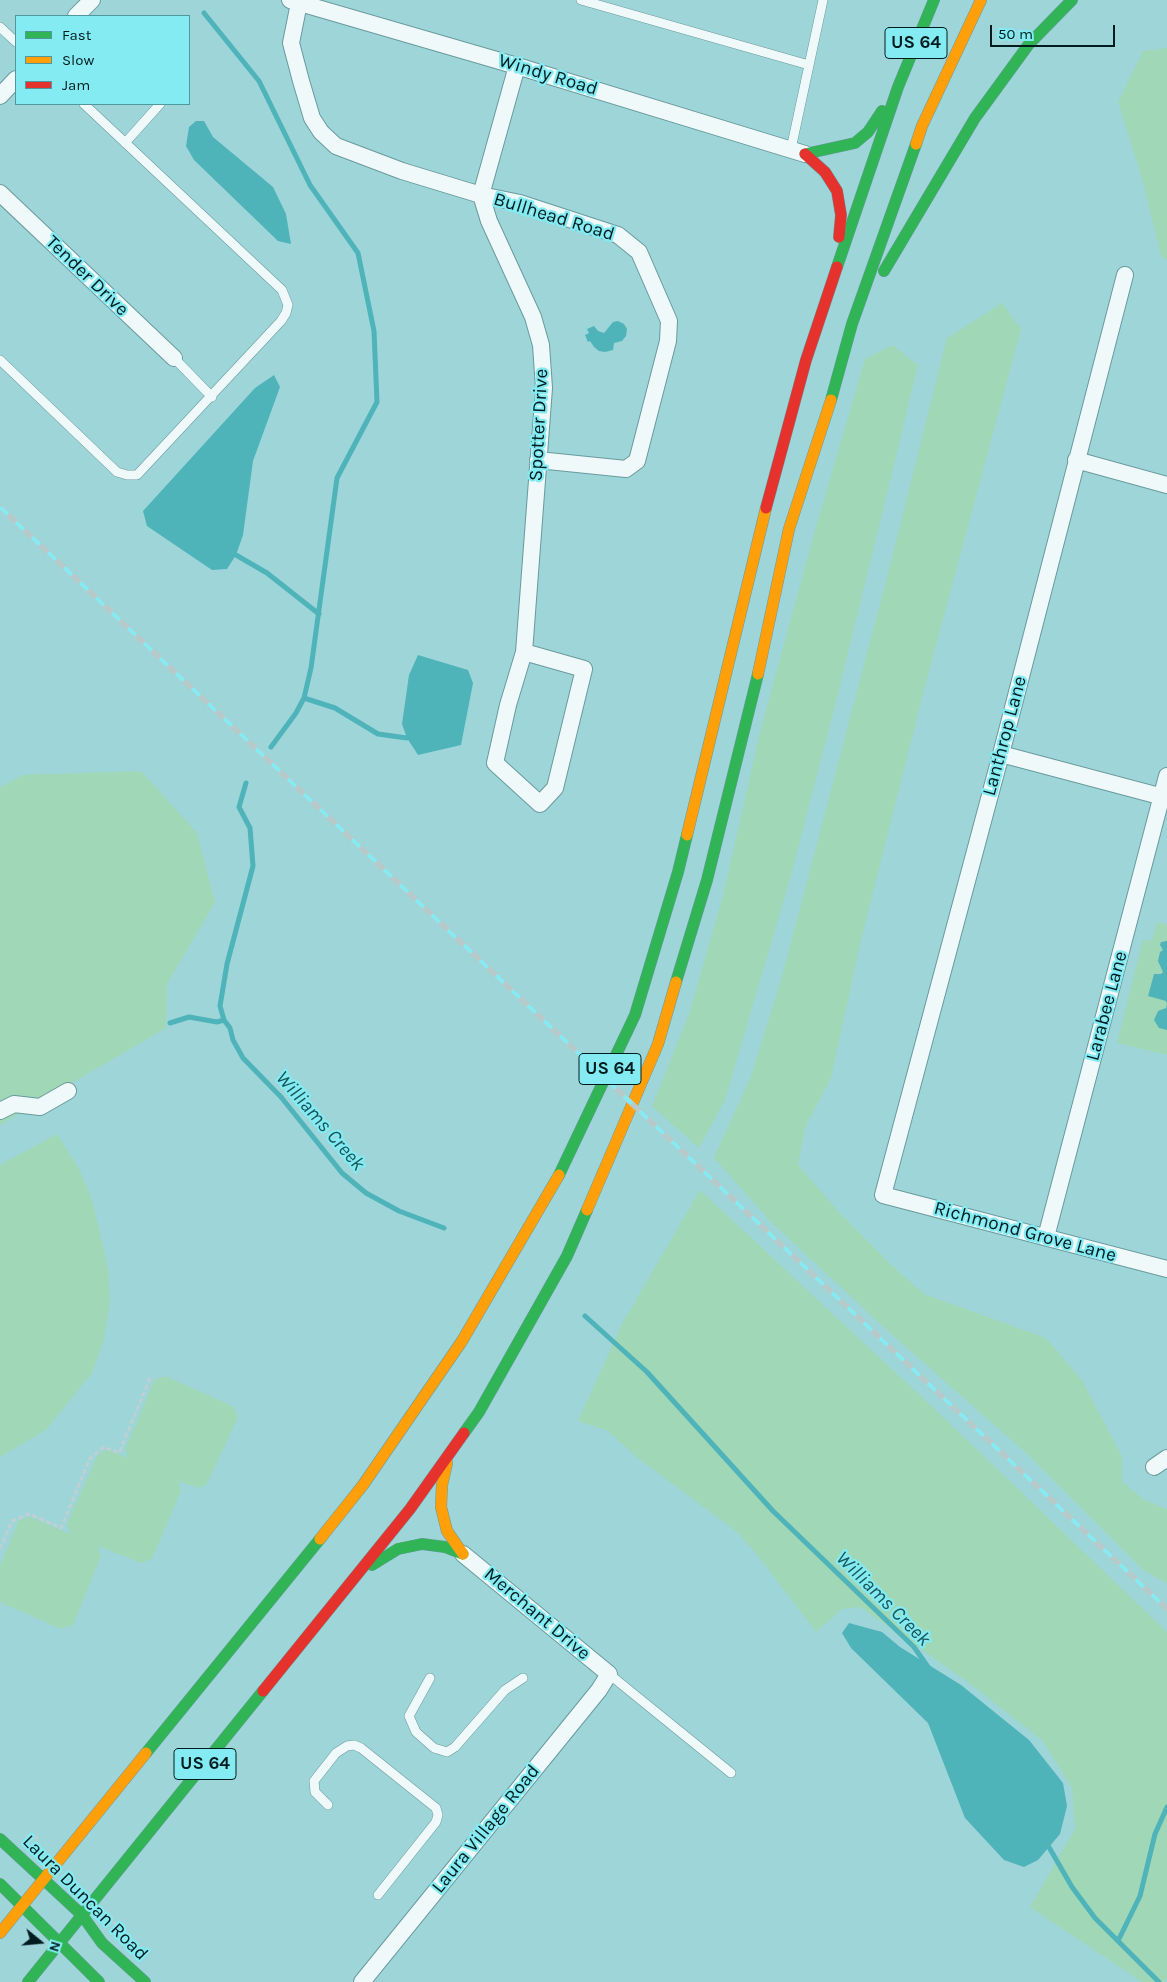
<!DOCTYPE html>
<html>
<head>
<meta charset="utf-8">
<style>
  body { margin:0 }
  #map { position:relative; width:1167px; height:1982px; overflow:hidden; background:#9dd5d9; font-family:Karla,sans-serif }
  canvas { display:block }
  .legend { position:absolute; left:15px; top:15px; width:175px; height:90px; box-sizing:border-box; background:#84ebf2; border:1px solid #4f989d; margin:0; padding:6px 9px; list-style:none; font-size:15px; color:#001c1e }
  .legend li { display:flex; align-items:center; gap:10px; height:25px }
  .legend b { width:25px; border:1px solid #4f989d }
  .north { position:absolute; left:15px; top:1917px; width:50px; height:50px; -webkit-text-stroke:4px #84ebf2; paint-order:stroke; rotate:107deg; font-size:14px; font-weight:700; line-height:20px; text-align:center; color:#001c1e }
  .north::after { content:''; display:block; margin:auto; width:18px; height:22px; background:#001c1e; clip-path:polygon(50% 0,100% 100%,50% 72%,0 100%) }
  .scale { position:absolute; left:990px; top:25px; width:125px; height:22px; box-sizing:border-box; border:2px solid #001c1e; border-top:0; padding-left:6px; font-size:15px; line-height:18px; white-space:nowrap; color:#001c1e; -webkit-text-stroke:4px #84ebf2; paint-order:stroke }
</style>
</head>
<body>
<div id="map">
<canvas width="1167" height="1982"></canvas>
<ul class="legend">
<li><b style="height:6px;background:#30b455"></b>Fast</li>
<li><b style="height:6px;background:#ff9f0a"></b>Slow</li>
<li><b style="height:6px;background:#e5322d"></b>Jam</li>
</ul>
<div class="north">N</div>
<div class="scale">50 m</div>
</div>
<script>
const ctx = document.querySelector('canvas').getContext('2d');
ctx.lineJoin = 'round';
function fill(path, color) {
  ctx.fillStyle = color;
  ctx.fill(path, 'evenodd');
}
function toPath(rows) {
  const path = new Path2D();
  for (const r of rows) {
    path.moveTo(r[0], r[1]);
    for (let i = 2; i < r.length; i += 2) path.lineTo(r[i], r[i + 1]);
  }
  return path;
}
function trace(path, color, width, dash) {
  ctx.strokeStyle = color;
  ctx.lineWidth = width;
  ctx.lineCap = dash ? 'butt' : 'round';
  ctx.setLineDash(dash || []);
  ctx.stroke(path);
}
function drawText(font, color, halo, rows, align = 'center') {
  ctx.font = font + ' Karla,sans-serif';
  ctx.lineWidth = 4.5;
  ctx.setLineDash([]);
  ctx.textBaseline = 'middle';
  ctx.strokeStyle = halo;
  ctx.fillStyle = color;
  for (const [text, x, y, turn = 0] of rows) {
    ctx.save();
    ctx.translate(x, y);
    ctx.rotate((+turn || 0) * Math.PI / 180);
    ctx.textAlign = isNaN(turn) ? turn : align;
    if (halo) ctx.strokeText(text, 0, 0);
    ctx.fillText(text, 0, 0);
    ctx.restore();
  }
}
const green = toPath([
  [1167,48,1167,260,1161,256,1143,182,1118,102,1143,51],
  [1002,303,1021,329,924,690,861,940,831,1078,806,1125,798,1165,839,1212,889,1263,924,1294,1046,1338,1082,1380,1122,1457,1122,1481,1143,1499,1167,1509,1167,1583,1144,1571,1025,1452,890,1333,772,1223,714,1158,751,1076,781,980,892,558,947,338],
  [892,345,918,365,894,465,837,698,790,879,725,1100,699,1148,652,1106,689,1014,723,896,760,732,814,534,865,359],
  [141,771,197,833,215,902,167,984,166,1028,0,1125,0,787,23,775],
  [1157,922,1167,925,1167,1055,1117,1043,1143,939,1152,941],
  [57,1134,79,1169,91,1197,100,1233,108,1268,110,1301,104,1340,92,1373,46,1430,0,1457,0,1165],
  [700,1190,940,1414,1167,1632,1167,1978,1164,1982,1142,1982,1030,1907,1075,1829,1072,1788,1043,1741,964,1679,860,1607,842,1609,816,1632,758,1556,737,1532,639,1459,608,1431,578,1421,623,1322],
  [165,1376,233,1406,238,1417,207,1484,199,1488,178,1481,181,1491,152,1559,141,1563,98,1546,101,1556,73,1625,61,1629,0,1602,0,1566,19,1520,30,1517,70,1534,67,1524,97,1456,107,1449,128,1458,125,1449,155,1379]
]);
const water = toPath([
  [196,121,204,121,213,137,273,187,286,214,291,244,278,241,194,160,186,146,189,127],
  [618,321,624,324,627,329,626,336,622,341,614,343,613,350,605,352,599,351,594,347,590,341,588,342,585,335,589,333,587,329,594,326,598,331,604,333,613,322],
  [274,375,280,387,253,461,243,535,236,555,227,569,212,570,147,526,143,511,255,388],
  [418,655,468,670,473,683,461,745,418,755,407,738,402,724,409,675],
  [1167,941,1167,1004,1166,1001,1148,996,1154,974,1161,974,1163,972,1158,961,1160,952,1163,950,1160,945,1161,942],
  [1167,1005,1167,1030,1159,1028,1154,1020,1158,1011,1166,1008],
  [849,1623,882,1632,900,1647,961,1685,1029,1740,1063,1783,1067,1806,1060,1834,1038,1860,1024,1867,1004,1860,965,1818,928,1723,851,1648,842,1633]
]);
const stream = toPath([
  [204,13,259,81,310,185,358,253,374,331,377,402,337,478,311,668,304,698,296,713,271,747],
  [236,555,267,573,319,614],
  [304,698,335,708,378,734,407,738],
  [246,783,239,807,250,828,253,866,227,964,220,1006,224,1020,230,1028,233,1040,243,1058,281,1097,342,1173,366,1193,399,1211,444,1228],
  [170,1023,189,1017,217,1022,224,1020],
  [585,1316,647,1372,773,1511,914,1647,928,1667],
  [1046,1842,1072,1887,1095,1918,1159,1982],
  [1118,1941,1140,1896,1155,1834,1167,1807]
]);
const path = toPath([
  [0,1549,12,1521,29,1514,61,1528,90,1458,104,1447,119,1453,150,1378],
  [26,1836,39,1838],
  [111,1915,111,1918,120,1930]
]);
const lane = toPath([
  [581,0,809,65],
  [0,27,16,42],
  [125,143,160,104],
  [791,149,823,0],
  [174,358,212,397],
  [0,360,117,472,127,475,137,475,281,321,286,313,288,305,282,290,84,104],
  [609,1674,731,1773],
  [430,1678,409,1716,416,1732,434,1748,447,1752,455,1747,505,1690,523,1678],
  [328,1805,315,1792,314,1781,336,1753,347,1746,354,1745,361,1748,436,1808,438,1815,436,1822,378,1895]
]);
const street = toPath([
  [290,0,517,66,805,154],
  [299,3,291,43,301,81,312,118,321,132,336,146,402,171,481,195,520,203,618,235,639,252,669,321,668,341,637,461,626,469,538,460],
  [76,16,92,0],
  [517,66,481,195,489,221,533,317,541,345,544,388,524,652,508,705,495,763,540,804,555,788,584,669,524,652],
  [0,96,16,79],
  [0,193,174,358],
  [1125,275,1001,754,883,1195,1167,1269],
  [1076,460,1167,485],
  [1001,754,1167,798],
  [0,1111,14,1104,40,1107,68,1091],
  [1046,1237,1167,776],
  [1154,1467,1167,1458],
  [362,1982,599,1690,609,1674,463,1554]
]);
const fast = toPath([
  [805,154,855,143,868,132,882,111],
  [837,267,898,87,934,0],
  [884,271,975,118,1029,44,1072,0],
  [831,400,852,324,916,144],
  [676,982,707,880,758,674],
  [559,1175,635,1015,678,872,687,835],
  [464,1433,479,1412,567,1256,587,1210],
  [372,1565,398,1549,422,1544,445,1547,463,1554],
  [146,1753,320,1539],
  [0,1839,82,1915,102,1943,145,1982],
  [0,1884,99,1982],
  [28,1982,263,1691]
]);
const slow = toPath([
  [916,144,922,126,981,0],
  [758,674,789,529,831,400],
  [687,835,766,508],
  [587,1210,658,1044,676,982],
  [447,1463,442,1485,441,1507,447,1531,463,1554],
  [320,1539,363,1485,462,1341,559,1175],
  [0,1933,146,1753]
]);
const jam = toPath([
  [805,154,825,172,837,191,841,215,839,237],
  [766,508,806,360,837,267],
  [263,1691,410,1509,464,1433]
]);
const rail = toPath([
  [0,507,1167,1609]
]);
const shields = [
  [916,43,62],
  [610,1069,62],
  [205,1764,62]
];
const shieldNames = [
  ["US 64",916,43],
  ["US 64",610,1069],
  ["US 64",205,1764]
];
const streetNames = [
  ["Windy Road",548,75,17],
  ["Bullhead Road",554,217,17],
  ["Tender Drive",87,276,44],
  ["Spotter Drive",539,425,-87],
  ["Lanthrop Lane",1005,736,-75],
  ["Larabee Lane",1107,1006,-75],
  ["Richmond Grove Lane",1025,1232,15],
  ["Merchant Drive",537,1614,40],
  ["Laura Village Road",486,1829,-51],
  ["Laura Duncan Road",85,1898,45]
];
const waterNames = [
  ["Williams Creek",320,1121,49],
  ["Williams Creek",883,1599,45]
];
fill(green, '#a0d7b7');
fill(water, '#4fb3ba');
trace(stream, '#4fb3ba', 5);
trace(lane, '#699a9e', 10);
trace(street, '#699a9e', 18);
trace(fast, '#699a9e', 12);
trace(slow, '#699a9e', 12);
trace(jam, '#699a9e', 12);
trace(path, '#bed0d1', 3, [5, 2.5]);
trace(lane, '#f0f9f9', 9);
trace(street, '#f0f9f9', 16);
trace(fast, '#30b455', 11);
trace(slow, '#ff9f0a', 11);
trace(jam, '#e5322d', 11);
trace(rail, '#b8c9ca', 5.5);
trace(rail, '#84ebf2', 4, [11]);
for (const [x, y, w] of shields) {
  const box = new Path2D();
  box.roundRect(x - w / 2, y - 15.5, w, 31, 4);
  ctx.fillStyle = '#84ebf2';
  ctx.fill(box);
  trace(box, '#001c1e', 1);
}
drawText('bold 18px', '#001c1e', null, shieldNames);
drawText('19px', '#001c1e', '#84ebf2', streetNames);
drawText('italic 20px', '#17575b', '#84ebf2', waterNames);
</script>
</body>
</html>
